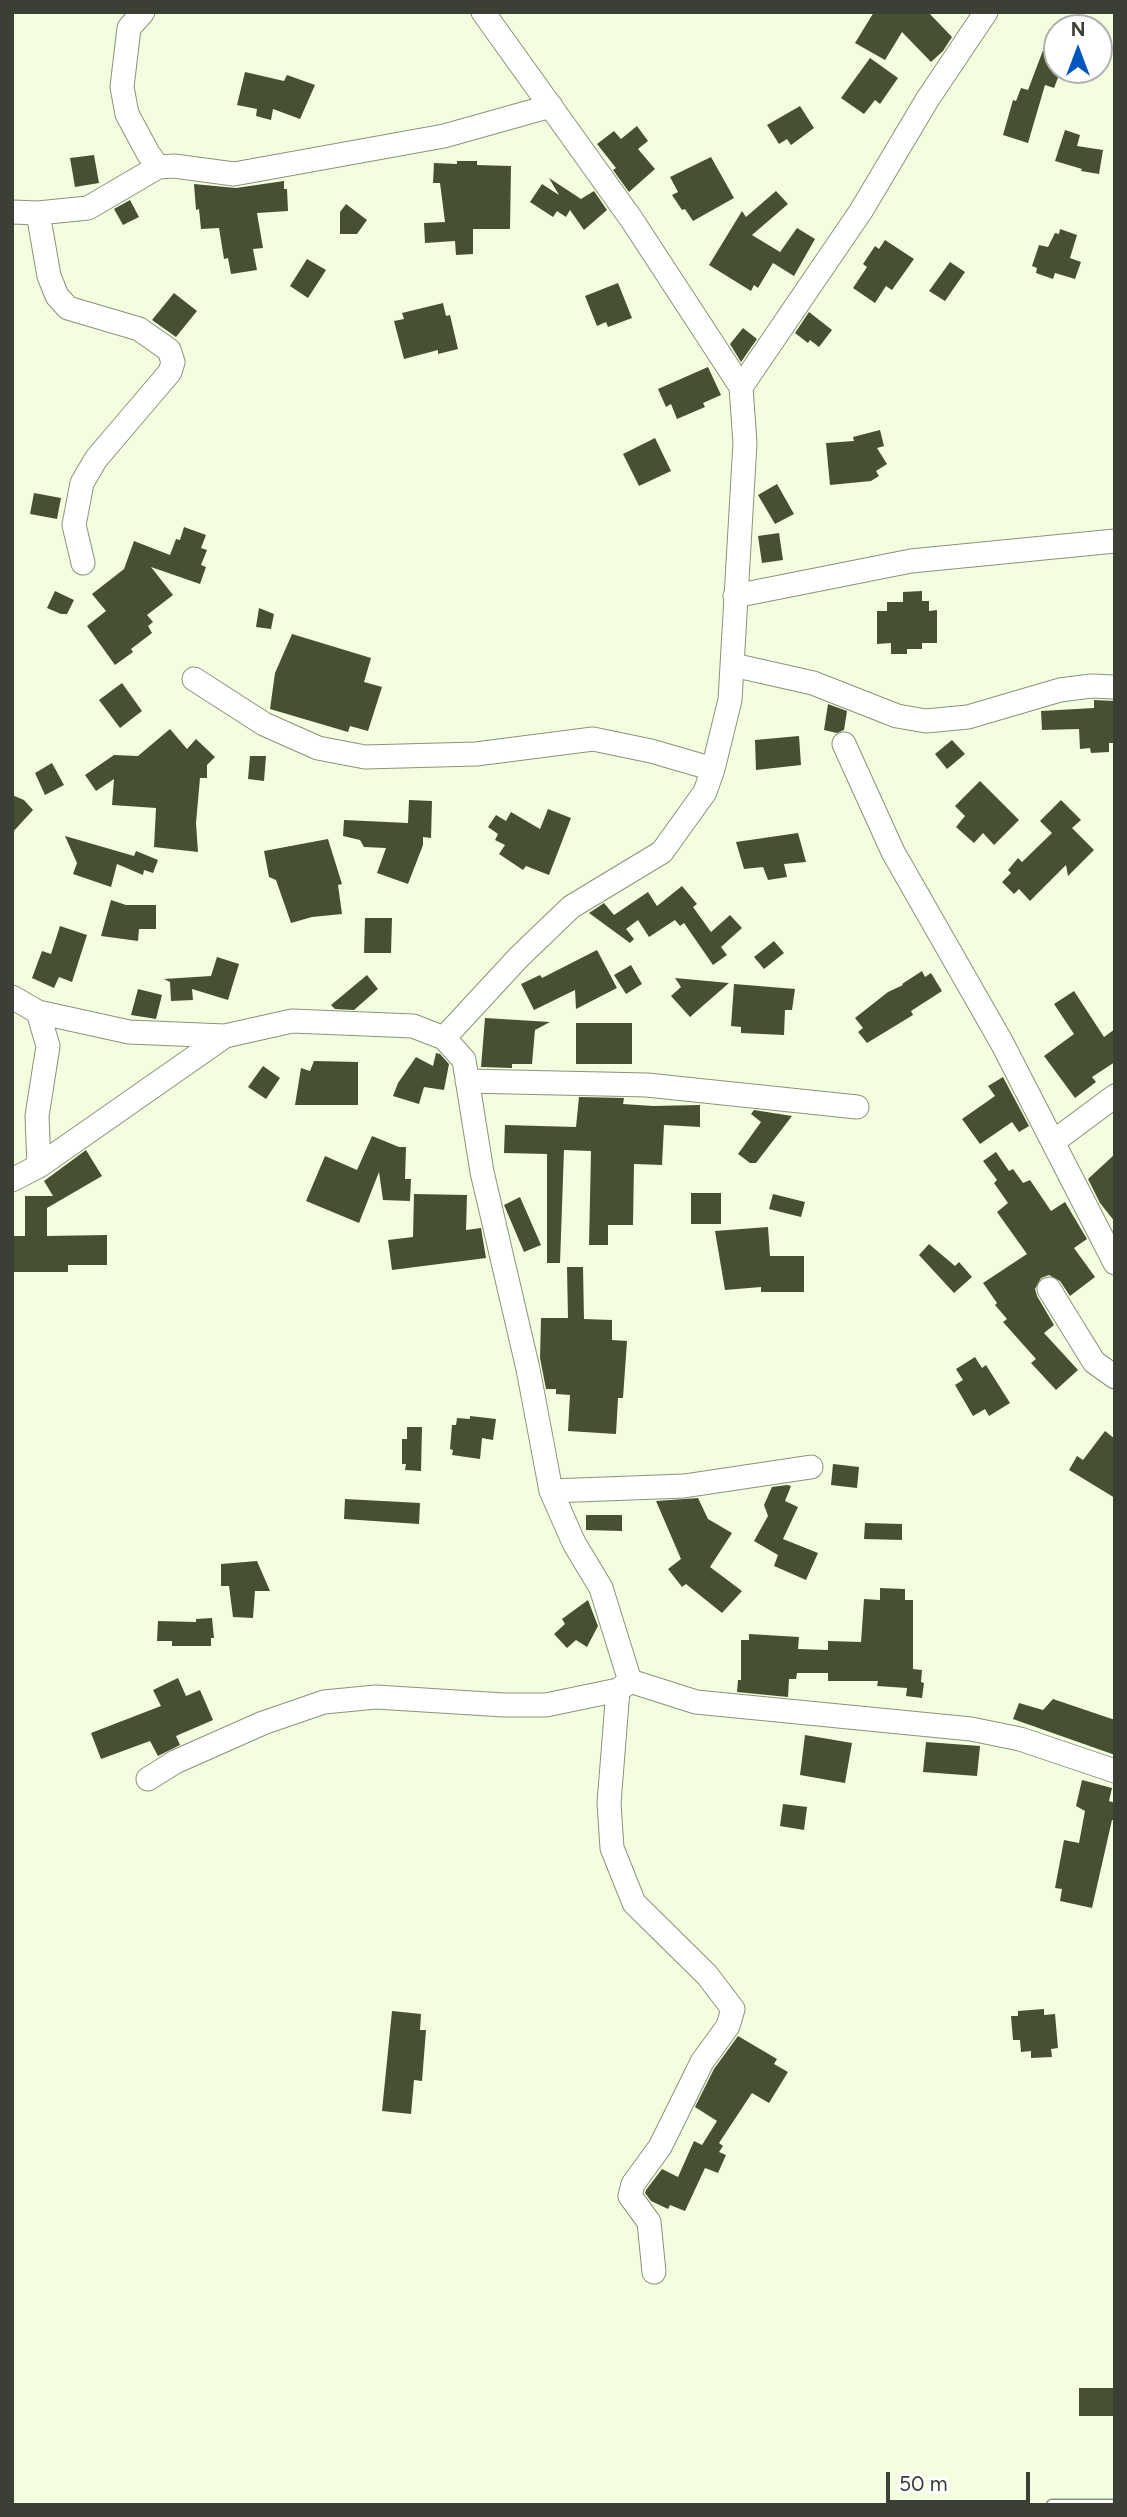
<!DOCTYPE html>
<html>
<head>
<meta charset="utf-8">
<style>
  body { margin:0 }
  #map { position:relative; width:1127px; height:2517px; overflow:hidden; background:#f3fde0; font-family:Figtree,sans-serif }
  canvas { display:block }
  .frame { position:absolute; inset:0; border:14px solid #3b3f34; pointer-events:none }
  .north { position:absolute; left:1043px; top:14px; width:70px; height:70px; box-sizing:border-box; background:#fff; border:2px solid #b1b2ae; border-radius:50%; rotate:0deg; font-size:19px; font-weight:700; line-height:28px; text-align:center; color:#3b3f34 }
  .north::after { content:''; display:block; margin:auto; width:24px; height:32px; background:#0056bf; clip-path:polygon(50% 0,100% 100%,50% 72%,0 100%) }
  .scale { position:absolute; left:886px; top:2472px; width:144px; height:32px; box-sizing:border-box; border:4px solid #3b3f34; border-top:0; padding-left:9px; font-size:21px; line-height:24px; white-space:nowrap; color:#3b3f34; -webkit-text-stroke:5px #fff; paint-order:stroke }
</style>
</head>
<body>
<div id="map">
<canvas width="1127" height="2517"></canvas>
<div class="frame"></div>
<div class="north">N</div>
<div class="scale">50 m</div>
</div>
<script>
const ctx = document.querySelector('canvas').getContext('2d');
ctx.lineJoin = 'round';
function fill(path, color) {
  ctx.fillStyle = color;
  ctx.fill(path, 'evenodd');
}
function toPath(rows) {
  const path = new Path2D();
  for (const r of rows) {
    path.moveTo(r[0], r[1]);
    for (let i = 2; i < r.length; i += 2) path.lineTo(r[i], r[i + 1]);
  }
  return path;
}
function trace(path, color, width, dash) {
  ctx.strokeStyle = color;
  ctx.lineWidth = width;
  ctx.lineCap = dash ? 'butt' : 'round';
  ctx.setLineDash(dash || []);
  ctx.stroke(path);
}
const building = toPath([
  [874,12,928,12,952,37,943,51,931,62,902,32,885,60,855,43],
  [1045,45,1056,49,1053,61,1057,62,1057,70,1061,70,1054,88,1045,85,1028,143,1003,135,1013,100,1016,101,1021,88,1028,90],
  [870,58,898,78,880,104,875,100,864,114,841,98],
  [245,72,284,81,287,75,315,85,300,119,273,109,271,120,256,116,257,109,237,105],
  [800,106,814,128,791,145,787,139,779,144,767,125],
  [637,126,648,141,638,149,655,169,629,192,613,170,616,168,597,144,614,131,621,139],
  [1065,130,1080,135,1077,146,1103,150,1099,174,1081,171,1082,169,1055,161],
  [94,155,99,183,75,187,70,158],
  [711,157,734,198,693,221,685,209,682,210,672,195,678,192,670,177],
  [457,161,477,161,477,165,511,166,510,229,473,229,473,254,456,255,455,241,425,243,424,223,445,222,440,183,433,183,434,163,457,164],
  [549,178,581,199,594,191,607,210,584,230,570,210,566,217,557,211,553,217,530,202,542,184,559,195],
  [284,181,284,189,287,189,288,211,257,213,263,248,253,249,257,270,231,274,228,258,224,259,219,228,201,229,199,209,196,210,194,184,236,188],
  [776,191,788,204,752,235,780,252,778,255,797,228,815,239,794,276,773,263,758,288,754,285,751,291,709,265,742,211,746,217],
  [130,200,139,217,123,225,114,209],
  [346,204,367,220,357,234,340,234,340,212],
  [1060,229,1077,235,1070,258,1081,262,1075,279,1055,273,1053,279,1036,273,1037,268,1032,266,1039,245,1048,247,1055,233,1059,234],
  [885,240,914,259,892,290,886,286,875,303,853,288,867,267,863,264,875,246,879,249],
  [307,259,326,270,308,298,290,286],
  [950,262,965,272,945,301,929,291],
  [618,283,632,318,608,327,606,322,597,326,585,296],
  [174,293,197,311,176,337,152,320],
  [443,303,446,316,450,315,458,349,438,354,438,350,404,359,394,321,404,319,402,313],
  [809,312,832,330,819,347,810,340,808,343,795,333],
  [743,328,757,339,741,362,730,344],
  [708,367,721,395,703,403,705,407,677,419,671,404,666,407,658,389],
  [880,430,884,446,877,448,887,464,876,471,879,476,871,481,830,485,826,443,854,441,853,437],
  [655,438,671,471,639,486,623,454],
  [777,484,794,514,775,524,758,495],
  [34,493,61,498,57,519,30,514],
  [184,527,206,535,201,548,207,550,201,565,206,567,200,584,151,567,173,595,147,615,153,622,148,626,152,633,131,649,133,652,115,665,87,626,106,611,92,594,124,569,134,541,170,555,176,539,180,540],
  [779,533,783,560,762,563,758,536],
  [55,591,74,600,67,614,61,614,47,608],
  [922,591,922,601,929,601,929,611,937,610,937,643,922,643,922,649,907,649,907,654,891,654,891,643,877,644,877,611,887,611,887,602,903,602,903,592],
  [259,608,274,614,271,629,256,627],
  [292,634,371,658,364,682,382,687,368,731,350,726,348,732,270,709,275,673],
  [122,683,142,711,120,728,99,700],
  [1094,700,1115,701,1115,743,1109,743,1109,752,1091,753,1090,748,1080,749,1079,729,1042,730,1041,711,1094,708],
  [828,704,847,711,844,730,837,733,824,730],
  [170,729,187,749,196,739,215,757,207,765,207,778,200,778,196,823,198,852,154,847,156,808,112,805,114,779,96,791,85,775,114,755,138,756],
  [799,736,801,765,756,770,755,740],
  [952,740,965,754,947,769,935,754],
  [250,756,266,756,264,781,248,779],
  [52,763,64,785,45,795,35,773],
  [980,781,1019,820,994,845,983,833,974,843,956,827,965,816,955,806],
  [12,795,24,800,33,810,12,833],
  [409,800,432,801,431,838,423,837,423,845,408,884,377,873,386,848,364,847,360,840,343,836,344,820,408,823],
  [1061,800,1081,820,1072,828,1094,850,1068,876,1066,865,1030,901,1019,889,1014,894,1002,882,1011,873,1008,870,1018,858,1022,862,1052,833,1040,821],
  [548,809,571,818,549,875,526,866,523,870,499,854,505,845,495,840,498,834,488,827,496,815,506,821,511,812,540,829],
  [798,833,806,862,784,864,787,877,768,880,763,867,744,869,736,842],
  [65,836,134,856,136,851,158,860,153,873,144,870,143,875,117,864,111,887,73,874,77,863],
  [328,839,342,884,338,885,342,914,312,917,291,923,276,880,269,877,264,851],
  [682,886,697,904,693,907,711,932,730,915,742,928,721,947,727,955,713,965,684,923,680,926,675,920,649,937,638,920,626,929,634,939,630,943,589,913,604,903,614,915,648,892,657,906],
  [111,900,126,905,156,905,156,929,139,929,138,941,101,936],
  [365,918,392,918,391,953,364,953],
  [60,926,87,935,72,982,59,977,54,988,32,978,42,951,51,954],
  [774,941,784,953,764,969,754,957],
  [597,950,617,988,576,1009,575,990,534,1010,521,984,540,975,542,978],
  [217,957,239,964,228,1000,192,989,193,1000,171,1001,170,982,164,979,211,976],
  [631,965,642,984,626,994,614,975],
  [922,971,925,977,931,973,942,991,911,1011,913,1015,867,1043,858,1032,863,1028,855,1018,888,992,903,985,902,984],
  [367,975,378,989,354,1010,335,1009,331,1005],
  [675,978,729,983,690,1017,671,996,681,987],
  [734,984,795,989,792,1010,785,1010,784,1035,741,1033,741,1027,731,1026],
  [138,989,162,995,156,1019,131,1015],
  [1074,991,1104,1037,1115,1029,1115,1062,1092,1077,1096,1082,1075,1098,1044,1056,1074,1034,1054,1004],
  [485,1018,550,1022,535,1030,532,1064,512,1064,512,1068,481,1067],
  [576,1023,632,1023,632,1064,576,1064],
  [436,1053,440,1054,449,1064,444,1090,424,1087,419,1104,393,1096,398,1083,416,1057,433,1066],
  [314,1061,358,1062,358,1105,295,1105,301,1068,310,1071],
  [263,1066,280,1078,266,1099,248,1087],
  [1003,1077,1029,1126,1019,1132,1012,1122,980,1144,962,1119,995,1096,988,1086],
  [579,1097,624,1098,623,1104,653,1106,700,1105,700,1127,664,1125,662,1165,634,1164,633,1225,608,1225,608,1245,589,1245,591,1151,564,1150,560,1263,547,1263,547,1154,504,1153,505,1125,576,1127],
  [754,1110,792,1116,756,1163,750,1163,738,1154,761,1122,751,1114],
  [372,1136,399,1147,406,1147,405,1179,411,1179,410,1201,383,1200,379,1172,359,1223,306,1201,325,1156,357,1170],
  [86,1150,102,1176,47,1208,47,1236,107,1235,107,1265,68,1265,68,1272,12,1272,12,1236,25,1236,25,1196,53,1196,44,1181],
  [996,1152,1009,1171,1013,1169,1023,1183,1030,1180,1051,1211,1065,1202,1087,1239,1074,1248,1095,1277,1070,1296,1060,1281,1049,1275,1041,1278,1035,1289,1037,1296,1054,1325,1044,1333,1078,1370,1056,1390,1031,1363,1036,1359,1003,1322,1007,1319,995,1305,997,1303,983,1283,1027,1254,997,1212,1008,1203,994,1183,997,1180,983,1161],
  [1115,1154,1115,1222,1100,1203,1088,1179],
  [691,1193,721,1193,721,1224,691,1224],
  [414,1194,467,1195,466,1230,481,1228,486,1258,392,1270,388,1240,413,1237],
  [773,1194,805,1202,801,1217,769,1209],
  [520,1197,541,1245,524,1252,504,1205],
  [768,1227,770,1256,804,1256,804,1292,761,1292,761,1287,725,1290,715,1231],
  [929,1244,955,1266,959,1262,972,1277,954,1293,919,1255],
  [567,1267,583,1267,584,1319,612,1320,612,1340,627,1341,623,1398,618,1398,616,1434,568,1431,570,1395,556,1394,556,1389,546,1389,540,1358,541,1318,568,1318],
  [975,1357,982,1368,986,1365,1010,1403,989,1416,985,1409,973,1416,955,1385,963,1380,956,1369],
  [470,1416,496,1419,493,1440,482,1438,480,1459,452,1455,453,1450,450,1449,452,1425,456,1425,457,1418,470,1419],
  [407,1427,422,1427,421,1471,405,1470,406,1464,402,1464,402,1439,407,1439],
  [1105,1431,1115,1439,1115,1498,1069,1470,1077,1456,1083,1460],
  [833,1464,859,1467,857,1488,831,1485],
  [787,1485,791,1486,785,1501,798,1507,783,1539,818,1553,806,1580,774,1566,778,1555,754,1541,768,1516,764,1505,772,1487],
  [698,1498,708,1519,732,1533,710,1567,742,1591,722,1613,686,1584,682,1587,668,1569,681,1559,656,1501],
  [345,1499,420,1503,419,1524,344,1519],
  [586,1515,622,1515,622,1531,586,1530],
  [865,1523,902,1524,902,1540,864,1539],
  [257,1561,270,1591,255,1591,253,1618,233,1617,229,1586,221,1586,221,1564],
  [880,1588,905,1589,905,1600,913,1600,913,1669,922,1670,921,1682,924,1683,922,1698,906,1696,907,1688,877,1686,878,1681,828,1681,828,1673,797,1673,796,1679,789,1679,788,1697,737,1692,738,1680,741,1680,741,1640,749,1640,749,1634,799,1637,798,1649,828,1650,828,1641,861,1642,864,1599,880,1600],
  [588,1600,598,1626,587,1647,576,1640,567,1648,554,1634,565,1624,562,1619],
  [212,1618,214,1638,211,1638,211,1646,172,1646,172,1641,157,1641,158,1621,196,1622,196,1619],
  [178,1678,186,1696,200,1690,213,1720,176,1736,180,1745,158,1756,150,1741,101,1759,91,1733,161,1706,153,1690],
  [1053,1699,1115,1720,1115,1755,1013,1719,1019,1703,1043,1710],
  [805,1735,852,1743,845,1783,800,1775],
  [926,1742,980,1746,977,1776,923,1772],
  [1082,1780,1112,1788,1109,1801,1115,1803,1115,1821,1112,1820,1092,1908,1060,1901,1062,1889,1055,1888,1064,1840,1079,1843,1085,1811,1076,1806],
  [783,1804,807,1807,804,1830,780,1826],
  [1044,2009,1044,2015,1055,2014,1058,2048,1051,2049,1052,2057,1031,2058,1031,2051,1021,2052,1020,2040,1013,2040,1011,2016,1018,2016,1018,2011],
  [392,2011,421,2014,420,2030,426,2030,422,2081,414,2080,411,2114,382,2111],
  [738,2036,777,2059,774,2064,788,2072,769,2103,752,2093,719,2143,723,2146,719,2152,726,2155,718,2173,705,2168,685,2211,670,2205,668,2209,651,2201,645,2193,646,2190,662,2169,678,2177,694,2141,702,2145,717,2121,695,2107,714,2069],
  [1079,2388,1115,2388,1115,2416,1079,2416]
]);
const service = toPath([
  [1052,2505,1114,2505]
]);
const minor = toPath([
  [143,12,129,28,122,87,127,114,148,153,158,167],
  [483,12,632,220,741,387,745,443,730,700,713,769,705,792,662,852,571,907,519,957,444,1038,464,1060,482,1172,528,1369,551,1491,574,1543,601,1588,630,1681,696,1702,971,1729,1020,1739,1115,1771],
  [12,212,38,213,88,208,158,167,174,166,234,174,444,136,551,106],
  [38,213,49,276,57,296,68,308,139,329,169,350,173,362,170,372,96,459,82,483,74,525,83,563],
  [741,387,861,211,927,100,986,12],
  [735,596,911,561,1115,541],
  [733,665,813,683,897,716,926,721,968,717,1060,690,1091,686,1115,687],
  [194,679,264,724,318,748,365,757,476,754,593,739,651,751,713,769],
  [844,744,893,852,1002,1043,1115,1263],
  [12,997,38,1012,129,1032,225,1036],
  [38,1012,48,1046,37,1116,39,1166],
  [467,1081,647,1085,857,1107],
  [1053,1142,1115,1096],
  [12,1180,39,1166,225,1036,292,1021,413,1026,444,1038],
  [1049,1289,1094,1362,1115,1377],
  [551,1491,684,1486,811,1467],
  [618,1690,609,1803,612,1848,634,1903,707,1975,733,2009,728,2026,702,2062,660,2147,633,2184,630,2196,649,2222,654,2272],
  [148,1779,175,1762,263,1723,324,1702,376,1697,504,1705,546,1705,618,1690,628,1683]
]);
fill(building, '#475033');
trace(service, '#8a9379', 13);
trace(minor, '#8a9379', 25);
trace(service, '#fff', 10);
trace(minor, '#fff', 23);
</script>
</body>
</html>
